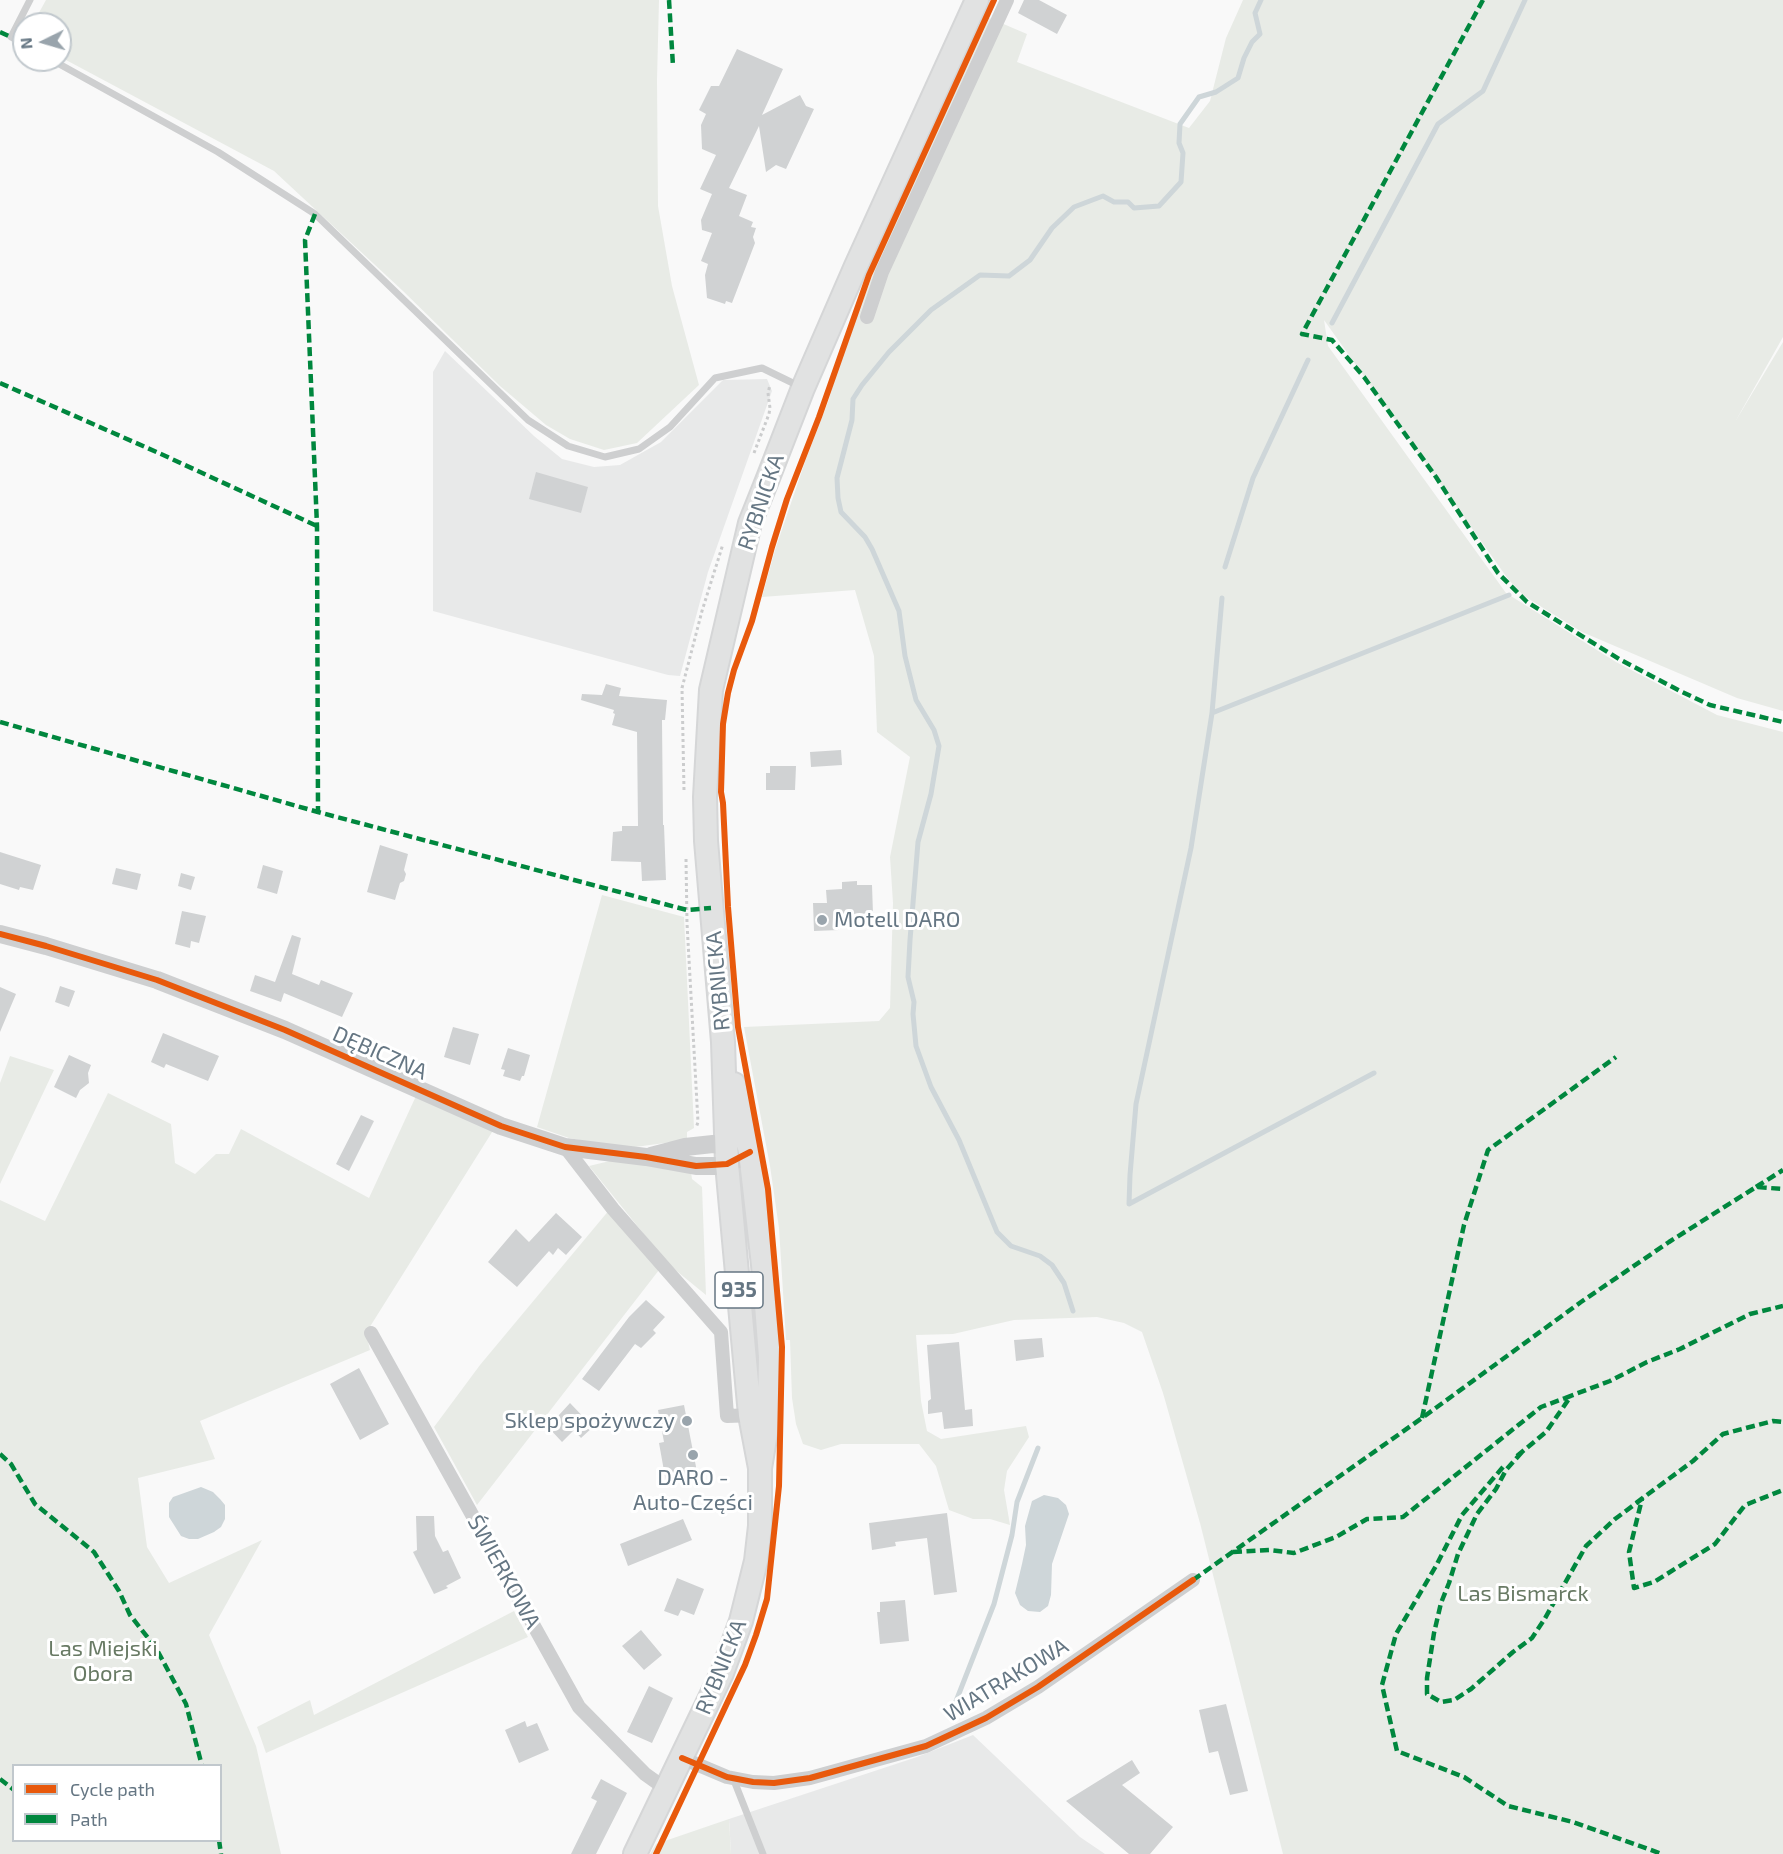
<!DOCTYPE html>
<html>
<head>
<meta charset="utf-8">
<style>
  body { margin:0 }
  #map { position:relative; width:1783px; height:1854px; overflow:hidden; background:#f9f9f9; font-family:"Exo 2",sans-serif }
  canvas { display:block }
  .legend { position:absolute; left:12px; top:1764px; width:210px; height:78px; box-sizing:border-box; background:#fff; border:2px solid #c1c8cd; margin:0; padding:8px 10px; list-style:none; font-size:18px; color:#657683 }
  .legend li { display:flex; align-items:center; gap:12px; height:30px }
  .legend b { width:30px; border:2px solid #c1c8cd }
  .north { position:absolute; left:12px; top:12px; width:60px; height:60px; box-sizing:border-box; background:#fff; border:2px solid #c1c8cd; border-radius:50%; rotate:265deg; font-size:16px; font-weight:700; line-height:24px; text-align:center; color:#657683 }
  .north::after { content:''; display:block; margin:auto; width:21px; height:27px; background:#99a4ac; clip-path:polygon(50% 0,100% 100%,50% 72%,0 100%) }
</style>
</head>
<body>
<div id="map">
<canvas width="1783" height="1854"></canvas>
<ul class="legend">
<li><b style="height:8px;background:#e8590c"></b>Cycle path</li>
<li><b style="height:8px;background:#00873e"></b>Path</li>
</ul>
<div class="north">N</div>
</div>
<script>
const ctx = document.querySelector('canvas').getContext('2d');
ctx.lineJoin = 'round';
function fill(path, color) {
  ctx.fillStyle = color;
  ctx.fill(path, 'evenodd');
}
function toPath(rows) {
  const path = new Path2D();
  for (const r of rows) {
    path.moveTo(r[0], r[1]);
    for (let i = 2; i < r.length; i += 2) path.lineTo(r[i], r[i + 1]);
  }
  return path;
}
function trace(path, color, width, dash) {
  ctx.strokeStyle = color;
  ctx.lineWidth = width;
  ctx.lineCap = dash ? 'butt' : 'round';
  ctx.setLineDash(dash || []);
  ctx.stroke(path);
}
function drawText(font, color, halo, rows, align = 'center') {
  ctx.font = font + ' "Exo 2",sans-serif';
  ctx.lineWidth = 6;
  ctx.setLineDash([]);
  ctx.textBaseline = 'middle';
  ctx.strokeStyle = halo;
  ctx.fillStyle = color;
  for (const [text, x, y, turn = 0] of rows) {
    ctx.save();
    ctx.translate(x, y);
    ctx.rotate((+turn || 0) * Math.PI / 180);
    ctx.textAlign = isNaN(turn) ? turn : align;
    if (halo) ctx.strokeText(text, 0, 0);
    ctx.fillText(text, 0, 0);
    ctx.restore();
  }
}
const built = toPath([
  [445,351,534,436,562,459,594,467,620,465,661,442,723,380,767,379,772,391,708,572,680,676,668,675,433,611,433,372],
  [973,1735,1080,1837,1105,1854,731,1854,729,1819,917,1757]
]);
const green = toPath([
  [46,0,659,0,657,80,658,206,672,286,699,385,637,443,604,450,570,439,546,425,500,386,403,291,274,171,66,60,60,52,60,24,40,24,36,18],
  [1243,0,1783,0,1783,337,1735,422,1783,342,1783,711,1737,698,1582,632,1524,596,1508,579,1324,320,1328,346,1506,593,1616,662,1717,715,1783,732,1783,1854,1283,1854,1200,1523,1163,1393,1142,1332,1124,1323,1097,1317,1014,1320,953,1334,916,1335,921,1401,927,1431,941,1439,1026,1426,1029,1437,1007,1471,1004,1490,1010,1525,990,1519,973,1519,949,1510,936,1466,919,1444,841,1444,821,1450,803,1444,796,1424,792,1398,790,1340,786,1340,779,1228,770,1166,744,1027,879,1021,890,1008,893,903,890,857,910,757,877,732,874,656,855,590,762,597,775,550,806,459,828,402,842,355,897,211,987,17,1027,34,1017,62,1189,128,1210,101,1226,38],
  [602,895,684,917,694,1128,687,1132,687,1140,635,1147,613,1146,569,1138,537,1127],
  [10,1056,54,1070,0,1184,0,1083],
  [108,1093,171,1124,175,1163,195,1174,216,1154,229,1154,241,1129,369,1198,416,1096,494,1129,366,1333,370,1350,200,1421,215,1459,138,1478,147,1547,169,1583,262,1540,209,1635,256,1746,281,1854,0,1854,0,1200,45,1221],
  [14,1766,220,1766,220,1840,14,1840],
  [614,1160,691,1172,692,1179,702,1187,706,1295,668,1264,589,1166],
  [610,1209,659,1270,477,1505,434,1427,480,1365],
  [514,1611,528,1637,266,1753,257,1727,310,1700,314,1715],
  [729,1819,731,1854,650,1854,656,1844]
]);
const water = toPath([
  [201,1487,213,1492,220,1499,225,1505,225,1519,221,1527,214,1532,198,1539,189,1539,181,1536,169,1517,169,1503,173,1497],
  [1044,1495,1058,1498,1066,1505,1069,1514,1052,1564,1051,1595,1048,1606,1040,1612,1028,1611,1020,1605,1015,1593,1022,1564,1026,1545,1025,1526,1032,1501]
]);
const stream = toPath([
  [1332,323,1438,124,1483,91,1525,0],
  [1225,567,1253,478,1308,360],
  [1222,598,1212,713,1191,848,1136,1104,1130,1175,1129,1204,1374,1073],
  [1212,713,1509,595],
  [1073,1311,1064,1283,1052,1265,1040,1256,1011,1246,997,1232,959,1140,931,1087,916,1046,913,1014,914,1002,908,977,910,940,918,842,931,794,939,746,934,730,916,700,905,656,899,611,872,549,865,537,841,512,838,498,837,478,852,420,853,399,862,385,889,352,931,310,980,275,1009,276,1030,260,1052,228,1074,207,1103,196,1114,202,1128,202,1134,208,1159,206,1181,182,1183,153,1179,143,1180,124,1199,97,1216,92,1238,78,1244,58,1252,42,1260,34,1255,13,1261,0],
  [951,1714,994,1604,1012,1535,1017,1502,1038,1448]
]);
const building = toPath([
  [1024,0,1039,0,1067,15,1057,34,1018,13],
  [737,49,783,69,762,115,800,95,806,106,814,109,786,169,776,165,766,172,759,126,729,188,747,195,739,216,753,222,751,227,756,228,753,237,755,243,732,303,726,301,725,304,707,298,705,275,708,264,701,261,712,233,702,230,701,220,712,194,700,189,716,155,702,149,701,125,706,114,699,110,711,86,719,86],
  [536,472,588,487,581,513,529,499],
  [606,684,621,688,619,696,667,700,665,720,662,720,663,825,664,825,666,880,642,881,641,862,611,861,613,832,622,831,622,826,638,826,637,732,612,725,615,714,613,713,614,710,581,700,582,694,602,695],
  [841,750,842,765,811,767,810,752],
  [770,766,796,766,795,790,766,790,766,773,770,773],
  [380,845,408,854,404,870,406,874,404,881,400,883,395,900,367,892],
  [0,852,41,865,33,890,20,887,19,890,0,884],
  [263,865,283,871,277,894,257,888],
  [116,868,141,874,137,890,112,884],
  [181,873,195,877,191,890,178,886],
  [857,881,857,885,872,885,873,914,838,915,839,930,814,931,813,903,827,903,826,890,842,889,842,882],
  [182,911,206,916,199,943,191,941,190,948,175,944],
  [292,935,301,938,292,974,319,985,321,980,353,993,342,1017,284,993,281,1002,250,991,255,975,275,982],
  [60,986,75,991,69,1007,55,1002],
  [0,987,16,994,0,1032],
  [453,1027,479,1034,470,1065,444,1057],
  [163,1033,219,1056,208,1081,166,1064,164,1068,151,1062],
  [508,1048,530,1055,524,1076,522,1076,520,1081,503,1076,505,1070,501,1069],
  [69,1055,91,1065,88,1073,89,1083,80,1090,76,1098,54,1087],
  [361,1115,374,1121,349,1171,336,1164],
  [556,1213,582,1237,566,1255,558,1248,553,1255,549,1251,517,1287,488,1262,516,1229,529,1242],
  [646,1300,665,1317,653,1330,656,1333,641,1348,635,1344,599,1391,582,1379,629,1317],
  [1042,1338,1044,1357,1016,1361,1014,1340],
  [959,1342,965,1410,972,1409,973,1426,944,1429,942,1412,928,1414,928,1401,931,1399,927,1345],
  [359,1368,389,1424,360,1440,330,1384],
  [570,1403,593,1427,581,1438,574,1430,562,1442,548,1427],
  [684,1405,698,1477,666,1482,659,1443,664,1442,658,1410],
  [947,1513,957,1592,934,1595,927,1538,895,1542,896,1546,872,1550,869,1523],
  [416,1516,434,1516,435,1536,443,1552,448,1550,461,1578,446,1586,448,1588,434,1594,413,1552,417,1550],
  [683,1519,692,1540,628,1566,620,1544],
  [677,1578,704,1589,694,1615,681,1610,678,1616,664,1611],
  [905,1600,909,1641,880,1644,877,1612,880,1612,880,1602],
  [641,1630,662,1655,644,1670,622,1646],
  [649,1686,673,1698,652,1743,627,1732],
  [1226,1704,1248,1791,1230,1795,1218,1751,1209,1753,1199,1710],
  [525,1721,527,1727,537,1723,549,1750,519,1763,505,1730],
  [1132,1760,1140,1773,1122,1785,1173,1827,1150,1854,1129,1854,1066,1801],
  [601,1779,627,1793,596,1854,571,1854,597,1801,591,1798]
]);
const path = toPath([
  [754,453,769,414,770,408,768,393,770,385],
  [684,790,682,688,702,611,723,544],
  [686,859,687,923,698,1122,696,1128]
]);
const service = toPath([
  [24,44,11,37,30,0],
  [52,60,218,152,315,214,528,420,568,446,605,457,639,449,670,427,715,378,762,368,801,387],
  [733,1778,763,1854]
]);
const minor = toPath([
  [867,317,882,272,1007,0],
  [565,1147,613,1209,721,1332,727,1416,756,1415],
  [371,1333,579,1707,645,1774,666,1789],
  [682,1758,727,1777,753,1782,774,1783,810,1778,926,1746,986,1718,1038,1687,1193,1580]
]);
const tertiary = toPath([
  [0,934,46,946,157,980,285,1030,501,1126,565,1147,646,1157,696,1166,722,1166,738,1159],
  [651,1156,685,1147,713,1144,738,1149]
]);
const primary = toPath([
  [760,1468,750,1415,727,1164,723,1042,706,841,705,797,711,690,750,523,768,478,803,388,856,266,977,0],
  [635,1854,722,1673,741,1621,756,1561,760,1526,760,1468,769,1415,770,1357,763,1265,750,1152,734,1084]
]);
const quiet = toPath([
  [669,0,673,66],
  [1483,0,1302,334,1332,340,1364,377,1436,477,1498,573,1527,602,1619,659,1680,691,1710,705,1783,722],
  [0,32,11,37],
  [315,214,305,240,317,526,318,812,687,910,711,908],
  [0,383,161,454,317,526],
  [0,722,318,812],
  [1756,1187,1783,1170],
  [1565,1398,1610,1381,1647,1362,1680,1349,1750,1314,1783,1306],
  [1422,1418,1464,1225,1488,1150,1616,1057],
  [1522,1452,1506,1470,1496,1489,1477,1514,1458,1554,1449,1583,1441,1603,1434,1633,1427,1678,1427,1694,1441,1702,1454,1700,1471,1689,1513,1652,1532,1638,1544,1620,1586,1546,1615,1519,1642,1499,1629,1552,1634,1588,1654,1582,1715,1544,1745,1505,1783,1490],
  [0,1454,11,1464,35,1504,94,1552,119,1591,130,1615,156,1648,186,1704,202,1766],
  [1517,1456,1546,1432,1571,1396],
  [1503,1467,1462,1515,1436,1566,1396,1634,1382,1685,1397,1751,1464,1777,1508,1806,1573,1822,1662,1854],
  [1636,1503,1693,1461,1723,1434,1773,1421,1783,1422],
  [1233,1552,1269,1550,1294,1553,1336,1537,1367,1519,1403,1517,1541,1407,1571,1396],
  [1193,1580,1422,1418,1581,1302,1669,1242,1756,1187,1783,1189],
  [0,1779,14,1790],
  [219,1840,221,1854]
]);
const cycleway = toPath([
  [0,934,46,946,157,980,285,1030,501,1126,565,1147,646,1157,696,1166,727,1164,750,1152],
  [682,1758,727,1777,753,1782,774,1783,810,1778,926,1746,986,1718,1038,1687,1193,1580],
  [656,1854,745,1665,756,1635,767,1599,779,1486,782,1347,768,1189,738,1027,728,907,723,803,721,792,723,724,728,693,734,670,752,621,772,547,787,499,819,417,869,275,994,0]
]);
const markers = [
  [822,920,6,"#99a4ac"],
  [687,1421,6,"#99a4ac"],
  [693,1455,6,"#99a4ac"]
];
const shields = [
  [739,1290,48]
];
const shieldNames = [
  ["935",739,1290]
];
const streetNames = [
  ["RYBNICKA",761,502,-71],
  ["RYBNICKA",718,981,-95],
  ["DĘBICZNA",380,1053,24],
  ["ŚWIERKOWA",504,1572,61],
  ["RYBNICKA",721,1667,-68],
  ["WIATRAKOWA",1006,1680,-31]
];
const poiNames = [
  ["Motell DARO",834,920],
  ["Sklep spożywczy",675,1421,"right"],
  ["DARO -",693,1478,"center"],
  ["Auto-Części",693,1503,"center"]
];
const parkNames = [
  ["Las Bismarck",1523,1594],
  ["Las Miejski",103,1649],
  ["Obora",103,1674]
];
fill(built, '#e8e9e9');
fill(green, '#e8ebe6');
fill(water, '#ced6d9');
trace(stream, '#ced6d9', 5);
fill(building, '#d0d2d3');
trace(primary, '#d5d6d7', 26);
trace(path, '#cbcccd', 3, [3, 3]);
trace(service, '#cecfd0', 7);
trace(minor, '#cecfd0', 14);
trace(tertiary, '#cecfd0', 18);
trace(primary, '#e1e2e2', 22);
trace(quiet, '#00873e', 4.5, [9, 4.5]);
trace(cycleway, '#e8590c', 6);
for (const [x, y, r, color] of markers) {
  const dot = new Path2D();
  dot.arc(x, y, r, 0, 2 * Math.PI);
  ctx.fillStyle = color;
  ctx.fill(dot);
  trace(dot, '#fff', 2);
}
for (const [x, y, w] of shields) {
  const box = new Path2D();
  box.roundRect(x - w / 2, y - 18, w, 36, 4.5);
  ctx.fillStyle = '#fff';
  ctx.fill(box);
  trace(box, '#657683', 1.5);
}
drawText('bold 21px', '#657683', null, shieldNames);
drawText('22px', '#657683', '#fff', streetNames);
drawText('22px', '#657683', '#fff', poiNames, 'left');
drawText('22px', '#687a64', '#fff', parkNames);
</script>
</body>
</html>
